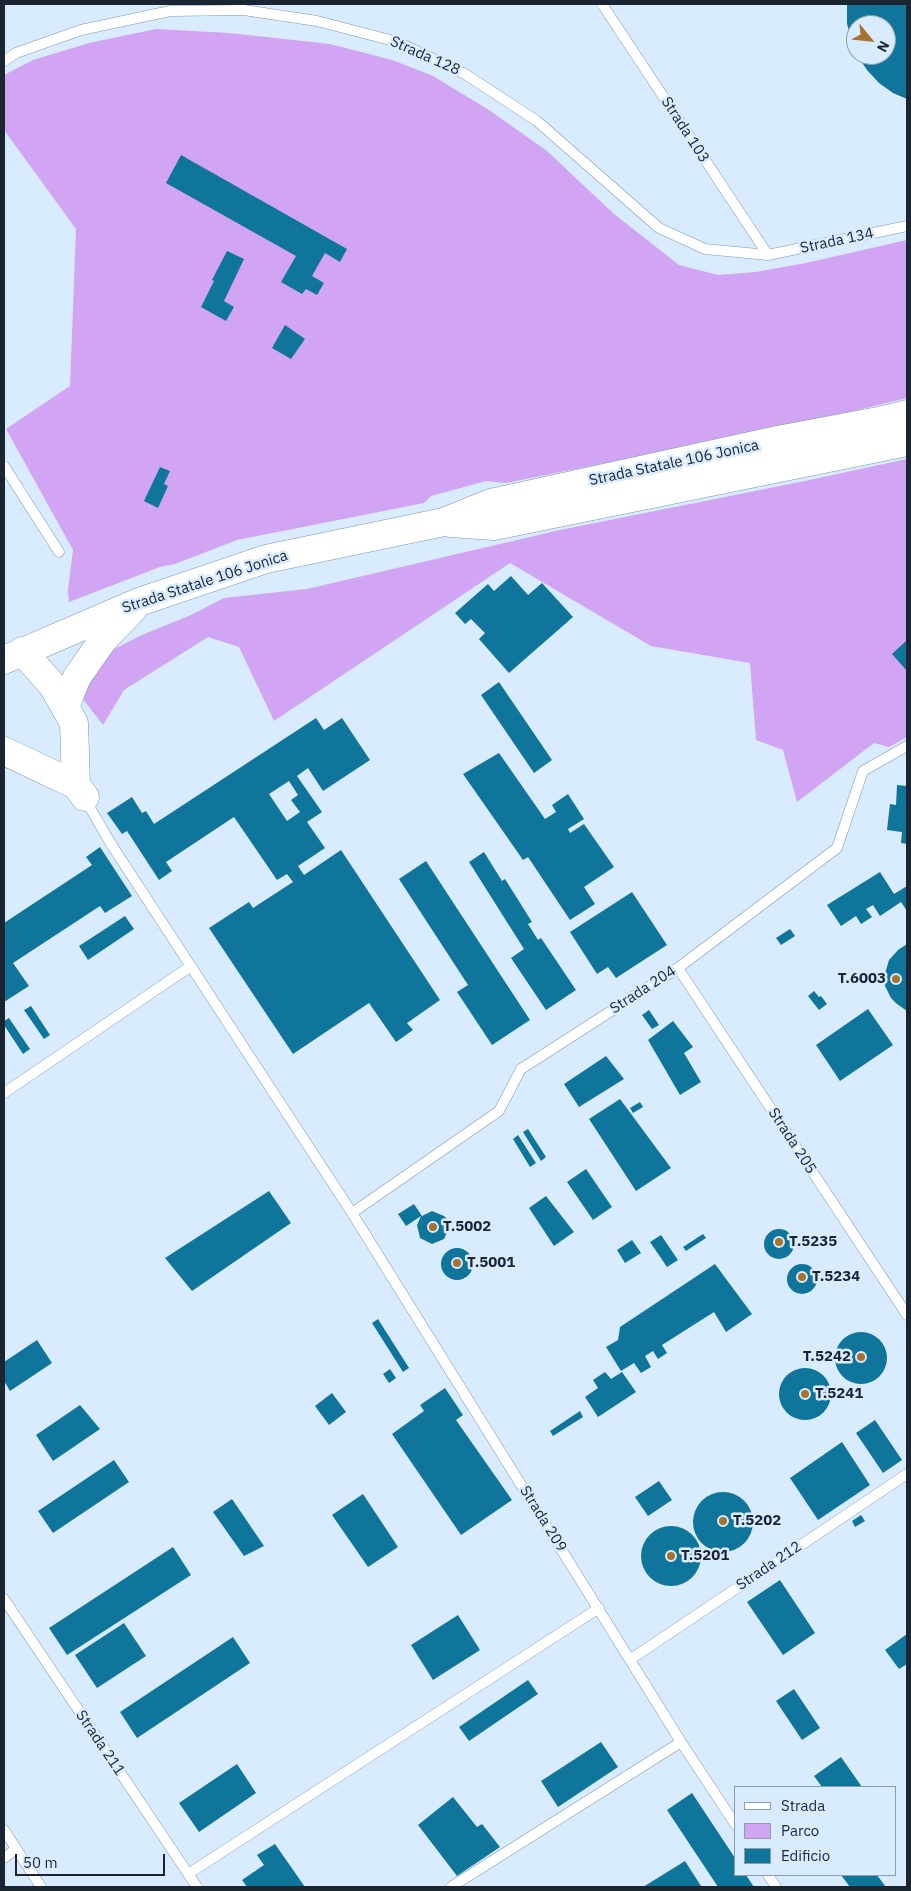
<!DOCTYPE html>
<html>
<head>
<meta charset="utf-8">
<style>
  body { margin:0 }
  #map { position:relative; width:911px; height:1891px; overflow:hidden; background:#d9ebfe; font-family:"IBM Plex Sans",sans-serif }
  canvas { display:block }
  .frame { position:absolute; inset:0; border:5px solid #1b2531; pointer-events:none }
  .legend { position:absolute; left:734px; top:1786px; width:162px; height:90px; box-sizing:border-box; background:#d9ebfe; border:1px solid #8d9cac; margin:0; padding:6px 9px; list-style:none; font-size:15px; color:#1b2531 }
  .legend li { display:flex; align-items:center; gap:10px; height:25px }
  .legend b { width:25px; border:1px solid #8d9cac }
  .north { position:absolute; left:846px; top:15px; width:50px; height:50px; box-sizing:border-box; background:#d9ebfe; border:1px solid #8d9cac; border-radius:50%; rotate:118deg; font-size:14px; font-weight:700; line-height:20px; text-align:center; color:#1b2531 }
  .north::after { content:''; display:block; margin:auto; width:18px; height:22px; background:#a7722c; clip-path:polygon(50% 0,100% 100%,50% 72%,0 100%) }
  .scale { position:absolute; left:15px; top:1854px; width:150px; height:22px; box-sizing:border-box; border:2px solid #1b2531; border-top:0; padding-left:6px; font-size:15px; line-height:18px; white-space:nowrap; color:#1b2531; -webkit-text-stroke:4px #d9ebfe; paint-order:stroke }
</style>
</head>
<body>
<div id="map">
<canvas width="911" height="1891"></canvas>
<div class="frame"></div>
<ul class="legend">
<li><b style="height:6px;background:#fff"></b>Strada</li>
<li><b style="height:14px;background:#d2a4f4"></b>Parco</li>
<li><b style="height:14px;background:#10759a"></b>Edificio</li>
</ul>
<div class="north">N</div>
<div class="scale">50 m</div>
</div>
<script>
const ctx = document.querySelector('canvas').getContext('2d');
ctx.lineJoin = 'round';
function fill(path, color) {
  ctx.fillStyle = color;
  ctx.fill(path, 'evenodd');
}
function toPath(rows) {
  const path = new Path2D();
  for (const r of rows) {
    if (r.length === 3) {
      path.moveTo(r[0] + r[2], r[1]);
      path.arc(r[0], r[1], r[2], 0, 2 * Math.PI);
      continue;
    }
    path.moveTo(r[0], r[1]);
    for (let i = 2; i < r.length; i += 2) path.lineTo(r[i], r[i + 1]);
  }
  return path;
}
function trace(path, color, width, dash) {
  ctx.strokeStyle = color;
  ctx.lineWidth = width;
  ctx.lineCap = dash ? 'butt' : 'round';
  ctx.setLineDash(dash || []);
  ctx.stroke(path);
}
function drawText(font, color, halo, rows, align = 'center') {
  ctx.font = font + ' "IBM Plex Sans",sans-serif';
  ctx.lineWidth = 5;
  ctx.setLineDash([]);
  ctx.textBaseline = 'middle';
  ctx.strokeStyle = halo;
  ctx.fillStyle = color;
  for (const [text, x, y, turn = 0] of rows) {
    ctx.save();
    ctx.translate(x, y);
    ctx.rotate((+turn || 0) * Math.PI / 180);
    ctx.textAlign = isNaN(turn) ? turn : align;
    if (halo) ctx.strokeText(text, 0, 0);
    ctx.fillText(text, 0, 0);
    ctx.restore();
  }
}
const green = toPath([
  [156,29,229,33,330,44,392,60,433,76,489,110,547,151,614,214,679,265,718,275,756,272,806,263,907,240,907,398,809,422,581,468,506,483,486,481,431,496,424,503,237,540,175,564,160,567,69,602,68,590,73,550,6,429,70,386,76,229,4,130,4,75,33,60,89,43],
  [907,459,907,737,889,747,874,743,797,802,783,750,756,740,750,663,651,646,510,563,274,721,239,647,208,637,124,690,103,725,83,699,94,666,110,651,142,635,191,615,224,598,307,589,560,530,805,481]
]);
const building = toPath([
  [847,4,907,4,907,99,893,93,879,83,867,70,857,55,886,55,886,25,856,25,856,52,847,24],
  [181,155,347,249,340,262,325,253,312,276,324,283,317,295,306,289,302,294,281,282,296,256,166,183],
  [227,251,244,259,224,301,234,307,226,321,201,307,214,281,212,280],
  [285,325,305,339,291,359,272,348],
  [160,467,170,471,164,484,168,486,158,508,144,501],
  [511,576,528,595,542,583,573,617,509,673,479,639,485,633,471,619,465,624,455,613,488,584,494,591],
  [907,640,907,671,892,654],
  [499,682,552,760,534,773,481,695],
  [316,718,324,730,342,718,370,760,323,791,308,768,297,776,322,812,307,822,325,848,298,866,304,875,341,850,440,1000,407,1023,413,1030,396,1042,369,1003,293,1054,209,928,249,902,253,908,293,882,287,874,277,880,234,817,166,862,172,871,159,880,127,831,122,834,107,813,132,797,142,813,146,811,154,824],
  [289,781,298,795,291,800,300,812,287,821,269,794],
  [499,753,545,819,556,812,552,805,568,794,584,819,568,829,570,833,584,824,614,867,584,887,595,904,570,920,528,857,523,860,463,774],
  [897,785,907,786,907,844,901,843,902,832,887,830,890,804,896,805],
  [100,847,132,896,105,913,100,906,13,963,29,986,4,1002,4,923,92,865,86,857],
  [484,852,502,881,505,879,532,922,528,924,538,940,541,938,576,990,546,1010,511,958,524,949,469,862],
  [426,861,530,1020,492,1045,457,992,468,985,399,879],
  [880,872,894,894,907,886,907,911,901,902,880,916,873,905,866,909,872,917,861,924,856,916,841,926,827,905],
  [632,892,667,945,616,978,608,967,597,974,570,932],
  [125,916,134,929,88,960,79,946],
  [790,929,795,936,781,945,776,938],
  [907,944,907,1011,897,1004,891,998,885,986,884,977,889,960,898,950],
  [814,991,819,997,821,996,827,1004,819,1010,808,996],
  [31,1006,50,1035,44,1039,24,1010],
  [868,1009,893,1045,840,1081,816,1045],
  [649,1010,659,1025,652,1029,642,1015],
  [9,1018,30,1049,23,1054,4,1025,4,1021],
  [673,1021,693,1047,684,1053,701,1082,680,1095,648,1040],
  [606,1056,624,1079,579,1107,564,1084],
  [620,1099,671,1168,636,1191,589,1119],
  [640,1102,643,1107,633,1113,630,1108],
  [528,1129,546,1157,541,1161,523,1132],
  [518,1135,536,1163,530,1167,513,1139],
  [586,1169,612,1207,593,1220,567,1182],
  [269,1191,291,1223,192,1291,165,1258],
  [546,1196,574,1232,554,1246,529,1208],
  [414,1204,422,1216,432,1211,444,1216,447,1219,449,1228,444,1239,432,1244,420,1238,417,1225,421,1216,406,1226,398,1214],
  [779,1244,15],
  [703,1234,706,1238,686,1251,683,1247],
  [661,1235,678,1260,667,1267,650,1242],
  [632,1240,641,1253,625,1263,617,1250],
  [457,1264,16],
  [802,1279,15],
  [715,1264,752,1314,726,1332,714,1312,662,1345,667,1353,658,1359,653,1351,645,1356,651,1367,641,1373,634,1363,621,1371,606,1347,618,1340,620,1327],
  [378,1319,409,1368,403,1372,372,1323],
  [861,1358,26],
  [37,1340,52,1363,10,1391,4,1381,4,1362],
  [805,1394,26],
  [390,1369,396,1378,389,1383,383,1374],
  [605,1372,611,1379,622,1372,636,1392,598,1417,585,1397,598,1388,593,1380],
  [445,1388,463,1415,456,1420,512,1500,461,1535,392,1434,424,1411,420,1405],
  [332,1393,346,1412,329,1425,315,1406],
  [80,1405,100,1429,53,1461,36,1435],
  [580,1411,583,1417,553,1436,550,1431],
  [875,1420,902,1460,883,1473,856,1433],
  [842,1442,870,1485,818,1520,790,1478],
  [114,1460,129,1482,53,1533,38,1511],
  [659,1481,672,1500,648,1516,635,1497],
  [723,1522,30],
  [363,1494,398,1547,368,1567,332,1515],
  [232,1499,264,1546,244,1556,213,1512],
  [861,1515,865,1521,855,1527,852,1521],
  [671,1556,30],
  [173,1547,191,1575,67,1655,49,1628],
  [780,1580,815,1633,783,1655,747,1602],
  [458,1615,480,1650,433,1680,411,1645],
  [124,1623,146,1656,97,1688,75,1655],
  [907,1634,907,1664,899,1669,885,1650],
  [233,1637,250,1663,137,1738,120,1712],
  [528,1680,538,1694,469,1741,459,1727],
  [794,1689,820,1728,802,1740,776,1701],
  [601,1742,618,1767,558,1807,541,1781],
  [841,1757,862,1787,822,1787,814,1776],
  [237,1764,256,1793,199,1832,179,1803],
  [692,1793,735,1858,735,1875,746,1875,754,1887,718,1887,667,1810],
  [453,1797,477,1827,482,1824,500,1847,457,1876,418,1825],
  [275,1844,305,1887,247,1887,242,1880,264,1865,257,1855],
  [685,1861,701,1886,698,1887,643,1887],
  [841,1875,877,1875,886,1887,850,1887]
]);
const service = toPath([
  [602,4,768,255],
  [4,61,16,53,81,30,170,11,244,10,317,21,398,42,465,74,537,121,659,228,705,249,768,255,907,226],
  [4,466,59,552],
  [85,799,111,844,352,1213,681,1742,735,1824],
  [678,968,907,1315],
  [4,1093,191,966],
  [352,1213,499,1111,521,1069,678,968,837,848,863,771,907,746],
  [4,1599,197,1887],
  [631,1659,907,1474],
  [4,1830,41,1887],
  [4,1858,16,1849],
  [188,1874,599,1608],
  [768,1875,776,1887],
  [451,1887,681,1742]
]);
const primary = toPath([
  [22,651,53,686,74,723,76,785,85,797],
  [4,660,139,602,266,559,444,522],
  [65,707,77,677,103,640,133,609],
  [4,751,76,785]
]);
const trunk = toPath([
  [444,522,491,503,778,440,884,420,907,414],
  [450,523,494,526,907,442]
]);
const markers = [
  [896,979,5,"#a7722c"],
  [433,1227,5,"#a7722c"],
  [779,1242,5,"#a7722c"],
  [457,1263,5,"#a7722c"],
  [802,1277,5,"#a7722c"],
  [861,1357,5,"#a7722c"],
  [805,1394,5,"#a7722c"],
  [723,1521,5,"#a7722c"],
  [671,1556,5,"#a7722c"]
];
const streetNames = [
  ["Strada 128",425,56,24],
  ["Strada 103",685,130,57],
  ["Strada 134",837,241,-12],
  ["Strada Statale 106 Jonica",674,463,-12],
  ["Strada Statale 106 Jonica",205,582,-18],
  ["Strada 204",643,990,-33],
  ["Strada 205",792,1141,57],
  ["Strada 209",543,1519,58],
  ["Strada 212",769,1566,-34],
  ["Strada 211",100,1743,56]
];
const poiNames = [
  ["T.6003",886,979,"right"],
  ["T.5002",443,1227],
  ["T.5235",789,1242],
  ["T.5001",467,1263],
  ["T.5234",812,1277],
  ["T.5242",851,1357,"right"],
  ["T.5241",815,1394],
  ["T.5202",733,1521],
  ["T.5201",681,1556]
];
fill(green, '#d2a4f4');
fill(building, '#10759a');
trace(service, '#7b97b3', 11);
trace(primary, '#7b97b3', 29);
trace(trunk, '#7b97b3', 29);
trace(service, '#fff', 10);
trace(primary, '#fff', 28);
trace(trunk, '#fff', 28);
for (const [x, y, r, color] of markers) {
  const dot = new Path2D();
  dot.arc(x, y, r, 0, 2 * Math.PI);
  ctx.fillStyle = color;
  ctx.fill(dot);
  trace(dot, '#d9ebfe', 2);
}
drawText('15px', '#1b2531', '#d9ebfe', streetNames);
drawText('bold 15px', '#1b2531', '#d9ebfe', poiNames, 'left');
</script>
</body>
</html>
